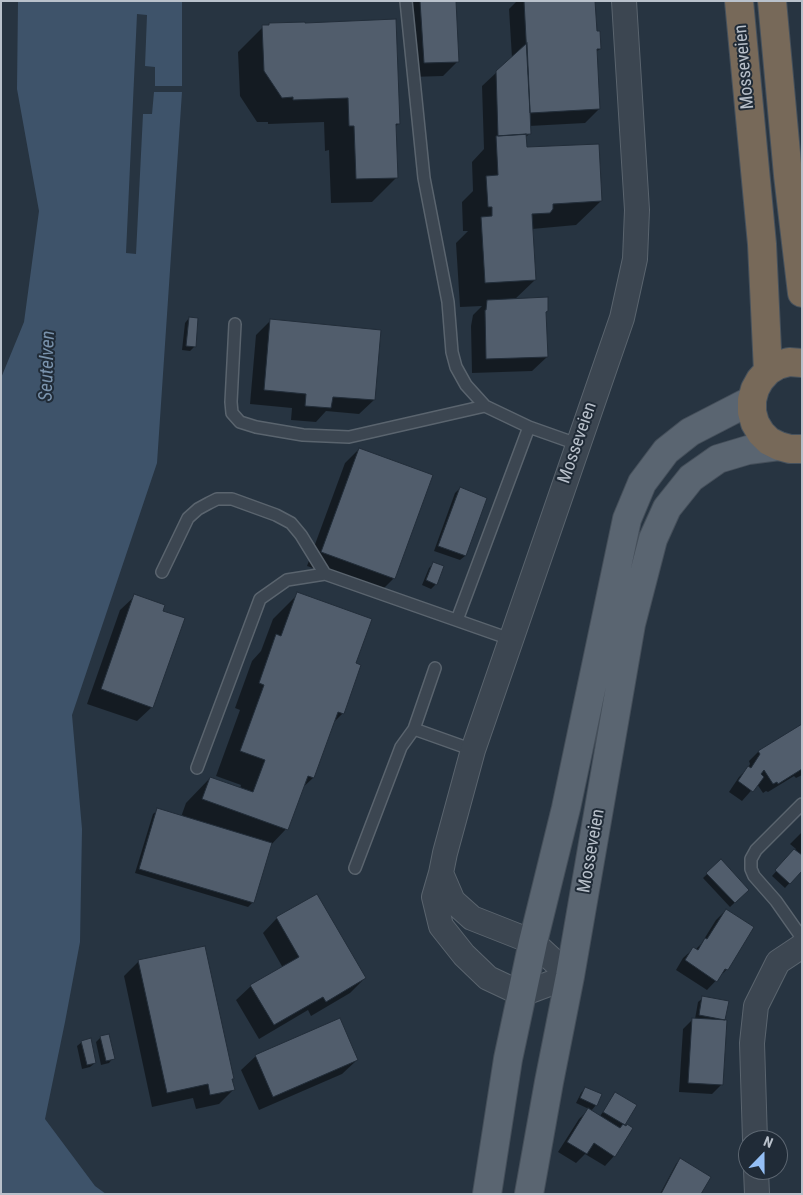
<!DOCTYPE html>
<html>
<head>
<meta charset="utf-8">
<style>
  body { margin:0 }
  #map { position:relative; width:803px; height:1195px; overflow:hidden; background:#273441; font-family:"Roboto Condensed",sans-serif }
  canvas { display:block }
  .frame { position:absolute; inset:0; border:2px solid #b9c1cb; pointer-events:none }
  .north { position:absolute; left:738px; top:1130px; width:50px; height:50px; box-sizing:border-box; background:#202b37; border:1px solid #5d6772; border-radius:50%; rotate:22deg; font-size:14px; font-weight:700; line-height:20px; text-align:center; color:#b9c1cb }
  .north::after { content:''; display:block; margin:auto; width:18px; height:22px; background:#94bff5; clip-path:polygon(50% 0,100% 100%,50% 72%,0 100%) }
</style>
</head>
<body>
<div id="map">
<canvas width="803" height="1195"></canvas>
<div class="frame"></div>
<div class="north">N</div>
</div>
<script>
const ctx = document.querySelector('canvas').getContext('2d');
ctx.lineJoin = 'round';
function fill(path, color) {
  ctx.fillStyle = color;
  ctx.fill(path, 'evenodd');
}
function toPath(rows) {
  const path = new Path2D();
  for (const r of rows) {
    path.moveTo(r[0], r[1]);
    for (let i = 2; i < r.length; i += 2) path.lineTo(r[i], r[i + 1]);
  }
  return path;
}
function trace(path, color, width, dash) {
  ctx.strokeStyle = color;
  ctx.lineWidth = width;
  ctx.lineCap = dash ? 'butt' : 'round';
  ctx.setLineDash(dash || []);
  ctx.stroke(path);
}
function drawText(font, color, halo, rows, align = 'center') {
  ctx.font = font + ' "Roboto Condensed",sans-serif';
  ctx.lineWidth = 4;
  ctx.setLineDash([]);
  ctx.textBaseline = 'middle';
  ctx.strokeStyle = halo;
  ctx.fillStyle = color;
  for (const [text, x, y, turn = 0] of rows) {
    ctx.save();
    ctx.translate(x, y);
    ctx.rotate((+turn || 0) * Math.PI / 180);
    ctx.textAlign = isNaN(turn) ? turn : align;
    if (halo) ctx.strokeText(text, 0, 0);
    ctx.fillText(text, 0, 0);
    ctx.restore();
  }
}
const water = toPath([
  [18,1,182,1,182,92,157,463,72,715,82,829,80,942,65,1022,45,1119,95,1186,106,1194,1,1194,1,378,24,322,39,211,17,89]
]);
const pier = toPath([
  [137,14,147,15,145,66,155,67,155,86,182,86,182,92,154,92,152,114,143,114,136,254,126,253]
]);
const shadow = toPath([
  [406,1,455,1,458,61,443,76,410,77],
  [517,1,594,1,596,32,600,49,596,52,599,109,585,123,529,126,529,134,525,138,526,148,601,201,576,225,532,229,535,280,514,300,545,313,547,357,532,371,472,373,471,326,473,315,482,306,460,307,456,243,468,231,463,231,462,202,473,191,472,162,484,149,482,86,512,58,509,9],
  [263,27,398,124,395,127,397,177,372,202,331,203,329,150,325,151,324,122,268,124,268,122,257,122,240,96,238,52],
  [189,318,195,346,190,351,182,350,185,323],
  [271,320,374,400,359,414,326,411,316,422,291,420,292,408,250,404,256,335],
  [359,449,394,578,380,592,307,566,345,463],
  [460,488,486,498,465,556,460,560,434,551,455,493],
  [433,564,436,584,431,589,422,585,429,568],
  [298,594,354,664,343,713,333,723,313,778,301,789,286,829,269,847,253,902,248,907,135,873,153,814,158,810,181,817,186,803,210,778,240,789,241,785,216,776,240,710,235,708,252,661,261,651,273,619],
  [135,596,152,707,137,721,87,704,120,610],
  [802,725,802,775,796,778,794,776,768,792,766,791,763,793,757,784,742,801,729,792,739,777,748,768,750,764,749,761,758,752],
  [802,832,802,869,785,888,772,876,796,849,790,844],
  [721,861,748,890,730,907,703,878],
  [726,910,727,969,707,990,676,970,683,958,693,949,695,950,701,944,716,920],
  [277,918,365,978,350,993,311,1016,308,1010,259,1039,236,1000,251,986,283,968,263,933],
  [139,961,231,1080,233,1090,219,1104,196,1109,193,1098,152,1107,124,976],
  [703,998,724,1020,722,1021,722,1084,712,1094,679,1092,683,1029,693,1019,695,1019,698,1002],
  [101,1037,113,1058,109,1063,101,1065,96,1042],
  [82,1042,95,1063,90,1067,82,1069,77,1046],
  [256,1056,357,1060,342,1074,259,1110,241,1070],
  [585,1088,596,1105,591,1111,600,1116,616,1094,624,1124,614,1156,605,1166,585,1154,576,1163,558,1152,579,1119,589,1109,576,1103,581,1093],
  [680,1159,699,1194,660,1194,676,1164]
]);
const building = toPath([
  [420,1,456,1,459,62,424,63,420,1],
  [524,1,595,1,597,31,600,31,601,49,597,49,600,109,530,113,524,1],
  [396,19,400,124,396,124,398,178,356,179,354,126,349,126,348,98,293,100,293,97,282,98,264,71,262,25,269,25,269,23,305,22,305,23,396,19],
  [527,43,531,134,498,136,496,71,527,43],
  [526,134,527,147,599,144,602,201,553,204,553,209,550,213,532,214,536,280,485,283,481,217,492,216,492,207,488,207,486,176,498,175,496,136,526,134],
  [548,297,548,311,546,312,548,357,486,359,485,310,486,310,487,300,548,297],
  [189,317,198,318,196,347,186,346,189,317],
  [270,319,381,330,375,400,333,397,331,408,305,406,306,394,264,390,270,319],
  [359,448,433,475,395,579,321,552,359,448],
  [460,487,487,498,466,556,438,546,460,487],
  [433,562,444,566,437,585,426,580,433,562],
  [297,592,372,619,356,663,361,665,344,714,338,712,314,778,308,776,288,830,202,799,210,777,253,792,265,760,240,751,264,685,259,683,276,634,281,636,297,592],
  [134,594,165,605,163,611,185,618,153,708,101,689,134,594],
  [802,724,802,769,778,784,777,782,773,784,764,770,761,774,764,777,753,792,738,781,748,766,751,768,760,754,758,751,802,724],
  [157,808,272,843,254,903,139,869,157,808],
  [794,849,802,855,802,871,790,884,775,870,794,849],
  [721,859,749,890,735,903,706,873,721,859],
  [317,894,366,978,326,1002,323,997,274,1025,250,985,299,957,276,917,317,894],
  [726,909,754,927,728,970,725,969,717,982,685,960,693,947,698,950,705,938,707,939,726,909],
  [205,946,234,1079,232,1079,235,1090,210,1095,208,1084,167,1093,138,960,205,946],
  [702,996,729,1001,725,1020,699,1015,702,996],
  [340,1018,358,1060,273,1097,255,1055,340,1018],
  [692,1018,727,1020,723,1085,688,1083,692,1018],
  [109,1034,115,1059,106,1061,100,1036,109,1034],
  [91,1038,96,1063,87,1065,81,1041,91,1038],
  [585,1087,602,1094,597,1106,580,1098,585,1087],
  [615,1092,637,1105,625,1125,603,1112,615,1092],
  [588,1108,620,1128,623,1124,626,1126,627,1124,633,1128,615,1157,594,1143,587,1154,567,1142,588,1108],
  [680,1158,711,1177,701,1194,661,1194,680,1158]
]);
const lane = toPath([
  [406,1,424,178,448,302,452,352,456,367,466,385,485,406,529,427,577,444],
  [235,324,231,402,232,413,240,422,256,427,303,435,349,437,485,406],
  [162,572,188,518,198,509,209,503,217,499,232,499,276,515,291,523,301,535,325,574],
  [457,620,529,427],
  [414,729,435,668],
  [197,768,260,599,287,580,325,574,510,639],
  [802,804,756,850,751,859,751,869,754,876,776,901,802,938],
  [355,868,401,747,414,729,473,750]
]);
const street = toPath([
  [441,873,453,901,472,918,533,942,570,976,522,994,488,978,464,955,441,926,434,897,441,873,445,853,473,750,622,318,635,259,637,210,624,1],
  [755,1140,752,1043,756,1006,778,962,802,946],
  [756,1170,757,1194]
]);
const primary = toPath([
  [487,1194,508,1059,533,942,566,808,627,519,642,483,666,451,690,432,752,400],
  [529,1194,549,1082,570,976,631,624,653,539,667,508,691,478,718,459,748,450,779,446]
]);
const highway = toPath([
  [739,1,762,244,768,371],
  [772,1,788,175,802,293],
  [802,363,789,362,778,365,768,371,760,380,755,389,752,400,752,412,755,423,761,433,769,441,779,446,790,449,802,449]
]);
const streetNames = [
  ["Mosseveien",745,67,-95],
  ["Mosseveien",578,443,-71],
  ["Mosseveien",592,851,-80]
];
const waterNames = [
  ["Seutelven",48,366,-88]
];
fill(water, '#3e536a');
fill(pier, '#273441');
fill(shadow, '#0007');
fill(building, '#515d6c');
trace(building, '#222d39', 1);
trace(lane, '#5a646e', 14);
trace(street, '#5a646e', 26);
trace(primary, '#454f5a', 30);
trace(highway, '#46515c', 30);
trace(lane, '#3c4651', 11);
trace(street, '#3c4651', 24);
trace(primary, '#5a6571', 28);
trace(highway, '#776959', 28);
drawText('18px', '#b9c1cb', '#202b37', streetNames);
drawText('italic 19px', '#7a93ad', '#202b37', waterNames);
</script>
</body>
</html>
